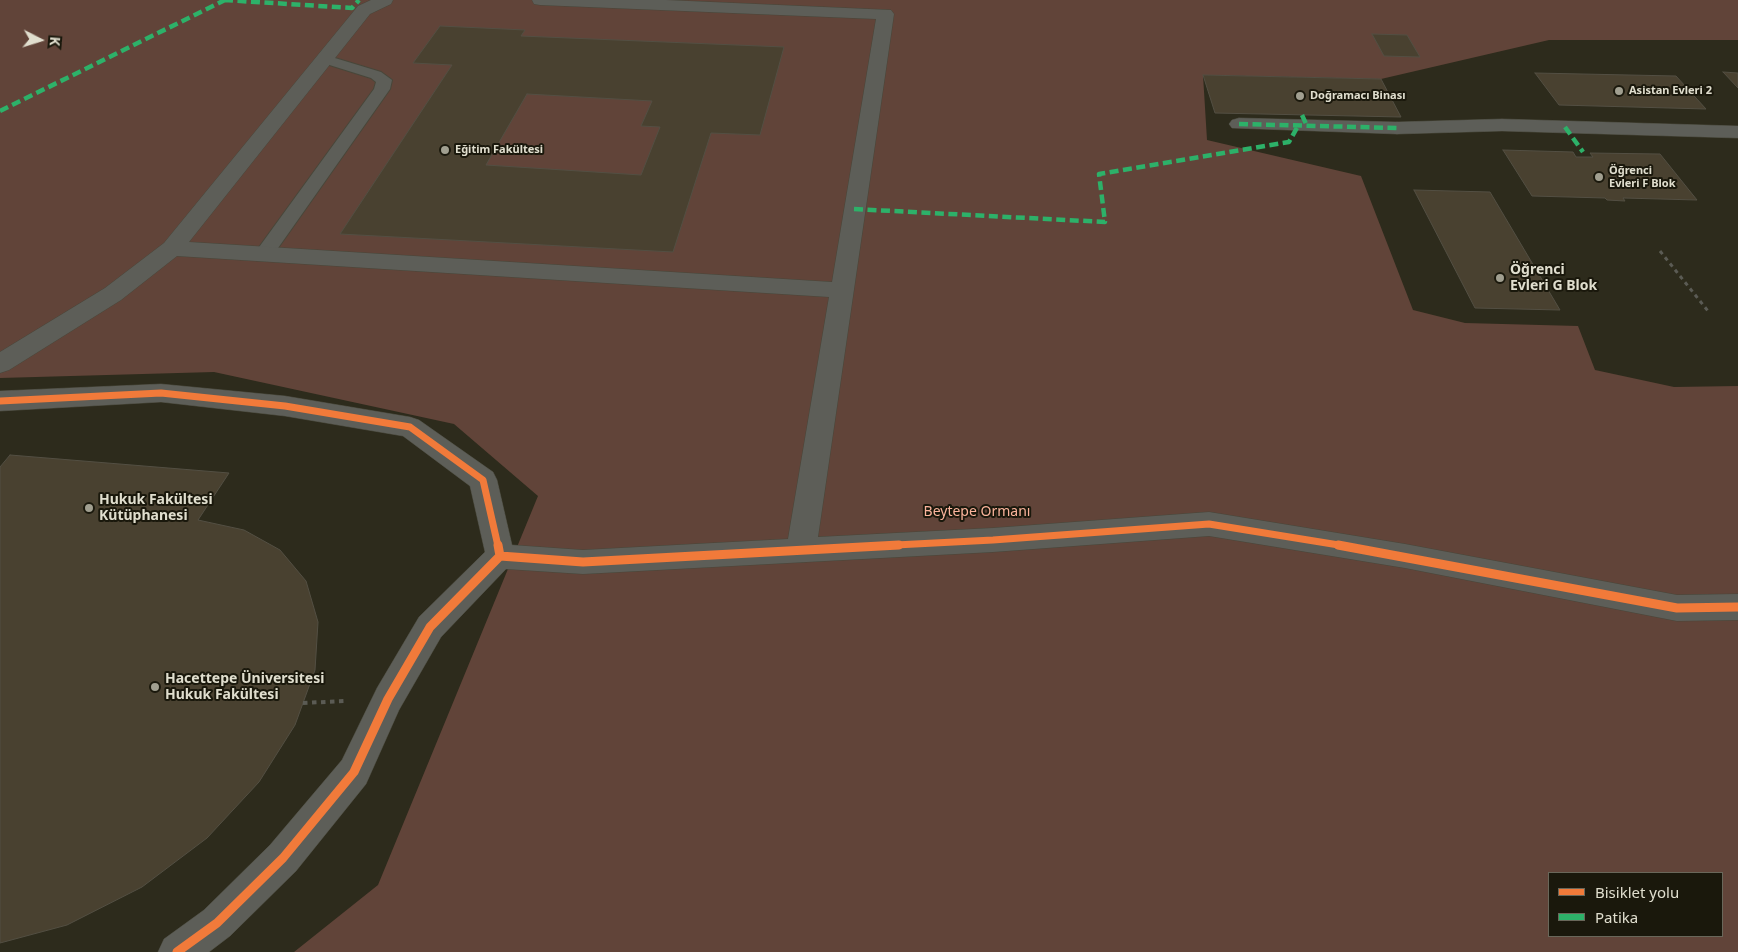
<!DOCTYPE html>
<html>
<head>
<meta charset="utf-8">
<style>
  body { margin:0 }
  #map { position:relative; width:1738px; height:952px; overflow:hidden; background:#2d2b1c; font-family:"Noto Sans",sans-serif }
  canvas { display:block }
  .legend { position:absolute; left:1548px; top:872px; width:175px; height:65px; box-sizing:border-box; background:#1a180c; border:1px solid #69675a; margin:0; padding:6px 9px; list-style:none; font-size:15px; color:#e0dece }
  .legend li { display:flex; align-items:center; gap:10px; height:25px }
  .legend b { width:25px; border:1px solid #69675a }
  .north { position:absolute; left:15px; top:15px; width:50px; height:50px; -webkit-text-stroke:4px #1a180c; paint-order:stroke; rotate:95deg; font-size:14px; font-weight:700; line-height:20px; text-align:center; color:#e0dece }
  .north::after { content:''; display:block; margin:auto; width:18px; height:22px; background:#e0dece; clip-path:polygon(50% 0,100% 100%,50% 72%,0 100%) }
</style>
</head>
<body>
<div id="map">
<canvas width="1738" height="952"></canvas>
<ul class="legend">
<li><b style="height:6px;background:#f17a3a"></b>Bisiklet yolu</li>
<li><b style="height:6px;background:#2db169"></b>Patika</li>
</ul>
<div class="north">K</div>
</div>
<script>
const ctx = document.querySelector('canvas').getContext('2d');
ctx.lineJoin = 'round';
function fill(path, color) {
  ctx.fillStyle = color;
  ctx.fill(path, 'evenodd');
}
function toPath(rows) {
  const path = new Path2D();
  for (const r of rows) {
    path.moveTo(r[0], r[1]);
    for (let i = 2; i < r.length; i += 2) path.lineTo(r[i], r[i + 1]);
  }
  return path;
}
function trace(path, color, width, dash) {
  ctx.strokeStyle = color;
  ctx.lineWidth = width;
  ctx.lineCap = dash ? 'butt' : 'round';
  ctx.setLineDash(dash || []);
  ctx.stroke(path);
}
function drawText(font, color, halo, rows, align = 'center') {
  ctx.font = font + ' "Noto Sans",sans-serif';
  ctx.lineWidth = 4;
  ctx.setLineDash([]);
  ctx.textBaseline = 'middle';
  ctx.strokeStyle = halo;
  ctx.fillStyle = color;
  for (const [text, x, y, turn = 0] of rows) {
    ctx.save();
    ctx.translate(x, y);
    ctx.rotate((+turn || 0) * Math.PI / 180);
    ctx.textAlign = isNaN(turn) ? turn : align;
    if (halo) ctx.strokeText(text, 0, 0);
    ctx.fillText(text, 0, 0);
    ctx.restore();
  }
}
const green = toPath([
  [0,0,1738,0,1738,40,1549,40,1381,79,1203,75,1207,140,1361,176,1413,310,1465,323,1578,326,1595,370,1674,387,1738,386,1738,952,294,952,378,885,538,496,454,424,214,372,0,378],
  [1549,873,1722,873,1722,936,1549,936]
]);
const building = toPath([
  [440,26,525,30,521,36,784,47,760,135,711,133,673,252,340,234,452,65,413,63,440,26],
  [527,94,652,101,641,126,660,127,641,175,486,165,527,94],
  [1372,34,1407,35,1420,57,1384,56,1372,34],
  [1723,72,1738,73,1738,88,1723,72],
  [1535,73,1676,76,1706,109,1559,105,1535,73],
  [1203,75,1381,79,1401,117,1215,113,1203,75],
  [1503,150,1573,152,1576,157,1593,157,1590,153,1660,154,1697,200,1623,198,1625,201,1607,200,1605,198,1532,196,1503,150],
  [1414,190,1490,192,1560,310,1475,308,1414,190],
  [10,455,229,473,198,520,244,530,280,550,306,581,318,622,315,670,295,725,259,782,207,838,142,887,67,925,0,943,0,467,10,455]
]);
const pathFar1 = toPath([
  [1660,251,1708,311]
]);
const path = toPath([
  [303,703,346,701]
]);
const service = toPath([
  [325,55,381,72,392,80,390,89,271,258,264,260,257,258,255,254,257,250,374,89,376,82,371,78,320,62,318,59,320,56,325,55]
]);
const pedestrian = toPath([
  [1239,118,1397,122,1404,124,1407,128,1404,132,1397,134,1232,128,1229,124,1232,120,1239,118]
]);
const minor = toPath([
  [371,0,393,0,391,4,370,14,189,242,832,282,876,19,540,5,534,4,532,0,666,0,891,10,894,14,818,537,993,528,1209,512,1405,544,1677,595,1738,594,1738,620,1677,621,1405,568,1209,536,993,552,583,574,506,569,441,637,399,710,366,784,296,871,230,936,209,952,158,952,164,939,204,910,270,845,342,760,377,688,419,617,485,552,470,486,403,436,285,416,161,402,0,411,0,391,161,384,285,396,410,417,419,420,493,472,497,480,512,545,583,550,788,539,829,297,177,256,121,300,9,370,0,373,0,352,105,288,164,243,358,6,371,0],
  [1502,119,1738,126,1738,138,1502,131,1397,134,1390,132,1387,128,1390,124,1397,122,1502,119]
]);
const quiet = toPath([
  [224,0,352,8,359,0],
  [0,111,225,0],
  [1302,115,1307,126],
  [1239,124,1397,128],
  [1565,127,1583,152],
  [854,209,1105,222,1099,174,1289,142,1298,126]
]);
const cyclewayFar1 = toPath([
  [0,401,161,393,285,406,410,427,483,480,498,546],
  [876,546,993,540,1209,524,1345,546]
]);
const cycleway = toPath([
  [1338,545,1677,608,1738,607],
  [500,556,583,562,899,545],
  [177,952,217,923,283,858,354,772,388,699,430,627,500,556,498,545]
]);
const markers = [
  [1619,91,5,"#a19f90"],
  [1300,96,5,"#a19f90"],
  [445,150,5,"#a19f90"],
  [1599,177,5,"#a19f90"],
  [1500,278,5,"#a19f90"],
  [89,508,5,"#a19f90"],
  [155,687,5,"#a19f90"]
];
const farPoinames = [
  ["Asistan Evleri 2",1629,91],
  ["Doğramacı Binası",1310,96],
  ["Eğitim Fakültesi",455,150],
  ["Öğrenci",1609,171],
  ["Evleri F Blok",1609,184]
];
const poiNames = [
  ["Öğrenci",1510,270],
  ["Evleri G Blok",1510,286],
  ["Hukuk Fakültesi",99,500],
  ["Kütüphanesi",99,516],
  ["Hacettepe Üniversitesi",165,679],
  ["Hukuk Fakültesi",165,695]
];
const parkNames = [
  ["Beytepe Ormanı",977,512]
];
fill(green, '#614439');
fill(building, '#494130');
trace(building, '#534f43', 1);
trace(service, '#48473a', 2);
trace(pedestrian, '#48473a', 1);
trace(minor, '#48473a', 1);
trace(pathFar1, '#5b5b54', 3, [4, 4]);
trace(path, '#5b5b54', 4, [4.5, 4.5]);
fill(service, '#5d5e58');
fill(pedestrian, '#5d5e58');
fill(minor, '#5d5e58');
trace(quiet, '#2db169', 4.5, [9, 4.5]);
trace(cyclewayFar1, '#f17a3a', 7);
trace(cycleway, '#f17a3a', 9);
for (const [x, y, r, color] of markers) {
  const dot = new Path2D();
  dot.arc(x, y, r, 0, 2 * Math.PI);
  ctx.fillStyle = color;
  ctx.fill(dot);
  trace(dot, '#1a180c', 2);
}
drawText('bold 11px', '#e0dece', '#1a180c', farPoinames, 'left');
drawText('bold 14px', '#e0dece', '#1a180c', poiNames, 'left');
drawText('14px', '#fbb49c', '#1a180c', parkNames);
</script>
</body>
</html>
